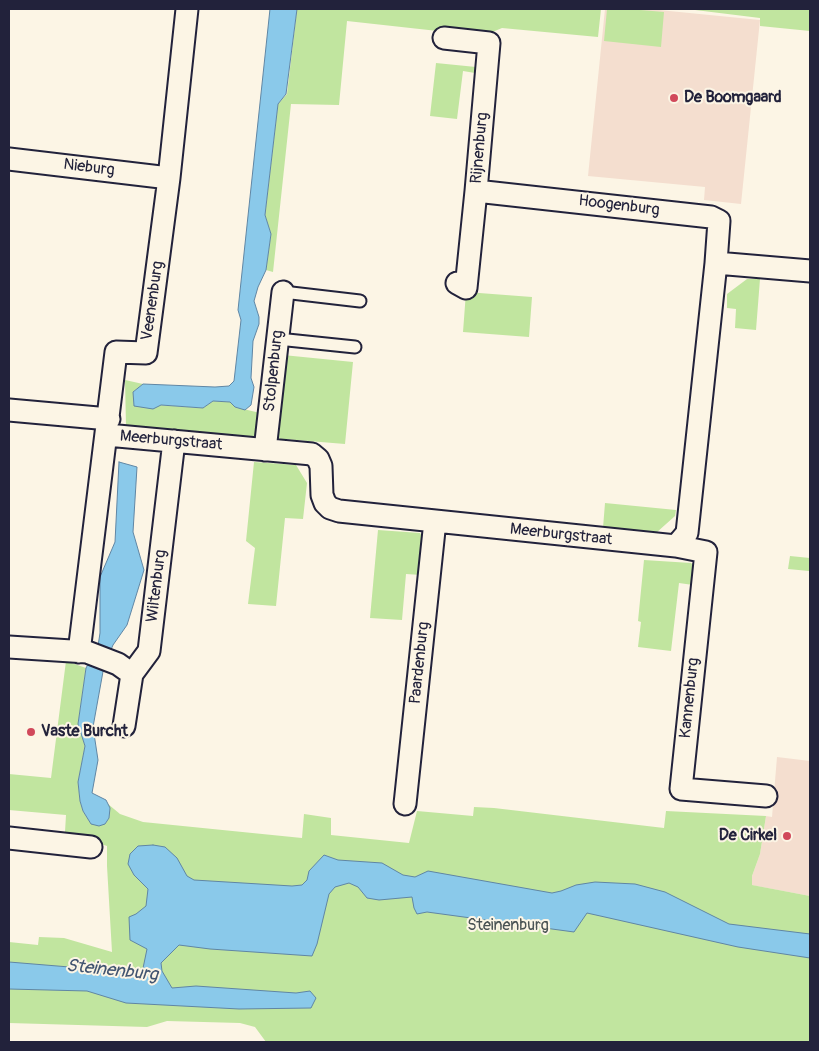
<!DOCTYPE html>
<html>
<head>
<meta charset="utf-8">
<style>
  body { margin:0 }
  #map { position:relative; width:819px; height:1051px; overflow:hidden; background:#fcf5e5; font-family:Pangolin,sans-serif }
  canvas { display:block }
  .frame { position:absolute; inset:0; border:10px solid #22223b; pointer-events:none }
</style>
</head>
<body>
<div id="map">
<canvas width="819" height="1051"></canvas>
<div class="frame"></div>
</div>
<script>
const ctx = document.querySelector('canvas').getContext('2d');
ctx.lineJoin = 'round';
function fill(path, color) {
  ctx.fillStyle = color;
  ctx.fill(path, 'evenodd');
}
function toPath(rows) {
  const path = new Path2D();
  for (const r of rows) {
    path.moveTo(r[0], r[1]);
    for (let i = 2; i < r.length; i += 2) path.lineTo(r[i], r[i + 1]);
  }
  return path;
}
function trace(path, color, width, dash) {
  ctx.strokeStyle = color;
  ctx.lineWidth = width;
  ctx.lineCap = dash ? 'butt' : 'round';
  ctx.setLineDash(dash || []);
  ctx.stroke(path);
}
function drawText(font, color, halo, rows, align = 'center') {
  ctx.font = font + ' Pangolin,sans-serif';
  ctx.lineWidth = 4;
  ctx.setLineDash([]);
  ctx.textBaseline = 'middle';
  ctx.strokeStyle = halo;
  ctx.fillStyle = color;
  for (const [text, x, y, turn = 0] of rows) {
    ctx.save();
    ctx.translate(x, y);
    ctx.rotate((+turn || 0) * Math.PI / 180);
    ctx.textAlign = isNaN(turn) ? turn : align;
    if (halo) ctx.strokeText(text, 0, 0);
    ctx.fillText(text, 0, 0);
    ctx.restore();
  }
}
const built = toPath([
  [605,9,649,9,760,20,741,204,704,200,705,187,588,176],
  [777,757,810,761,810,896,751,885,752,876,760,854,766,816,772,817]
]);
const green = toPath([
  [297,9,601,9,598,37,502,28,483,36,347,21,339,105,291,104,273,272,266,270,271,234,265,215,278,104,287,94],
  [607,9,629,9,664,12,661,47,604,41],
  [687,9,810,9,810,31,760,26,760,18],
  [436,63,476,67,475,73,463,71,457,119,430,116],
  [747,279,760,279,756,330,735,328,736,309,727,308,727,294],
  [466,292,532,297,529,337,463,332],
  [283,355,353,362,345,444,126,426,125,380,143,384,133,392,134,406,160,405,203,408,213,401,230,402,235,407,277,417],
  [254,462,296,465,307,483,303,519,285,518,276,606,248,604,255,548,246,541],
  [605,503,676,510,675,516,656,533,603,528],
  [378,530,420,533,424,540,421,575,406,574,402,620,370,618],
  [790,556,810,558,810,575,809,571,788,569],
  [644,560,691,563,696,568,693,585,679,583,671,651,638,647,641,622,638,621],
  [66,661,86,668,78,724,85,746,78,782,80,801,83,811,91,824,105,824,109,818,110,809,108,804,120,814,143,822,302,838,304,814,331,818,331,835,409,843,417,811,473,816,474,807,494,808,664,828,666,811,766,816,760,854,752,876,752,885,810,896,810,1042,266,1042,255,1027,240,1023,167,1021,147,1027,9,1023,9,942,38,945,39,937,64,938,112,952,107,866,107,846,65,832,66,815,9,810,9,774,51,778]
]);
const water = toPath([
  [270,9,297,9,286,94,278,104,265,215,271,234,266,270,258,287,254,301,259,317,259,324,253,341,251,378,254,387,251,405,245,410,235,407,230,402,213,401,203,408,161,405,153,409,134,406,133,392,143,384,215,387,229,386,234,381,241,320,238,310,270,9],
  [119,462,137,467,133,532,144,570,127,625,113,645,104,666,93,727,98,760,92,793,106,800,110,808,109,818,105,824,99,826,91,824,83,811,80,801,78,782,85,746,78,724,86,668,98,646,100,633,100,577,115,542,119,462],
  [153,845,165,847,177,858,187,876,194,880,292,886,302,885,307,880,309,871,324,855,338,860,382,863,403,875,415,877,428,871,552,893,561,891,576,885,595,882,635,884,665,892,729,924,810,934,810,958,738,947,587,913,574,932,427,912,417,914,414,908,412,897,379,900,367,898,358,887,349,883,335,887,329,894,317,944,312,956,210,949,179,945,161,963,162,971,172,988,196,986,296,993,310,991,316,998,311,1008,239,1009,126,1003,87,991,9,989,9,962,142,973,147,949,130,940,129,917,136,914,146,906,148,889,134,875,128,864,130,854,138,846,153,845]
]);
const lane = toPath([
  [283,292,360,301],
  [278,339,355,347]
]);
const street = toPath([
  [444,38,489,43,476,191,466,288,457,283],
  [9,159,169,178],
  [476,191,711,217,719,221,716,263],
  [9,410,109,419],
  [107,435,312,454,318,459,321,466,322,495,325,503,330,508,339,511,676,546,687,533,716,263,810,271],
  [265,450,283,292],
  [676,546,706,552,681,789,766,796],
  [9,647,87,652,118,664,132,674],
  [79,652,116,352,146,353,169,178,187,9],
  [124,726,132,674,149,651,174,441],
  [405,804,435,521],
  [9,838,91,847]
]);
const markers = [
  [674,98,5,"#d1495b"],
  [31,732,5,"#d1495b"],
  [787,836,5,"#d1495b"]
];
const poiNames = [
  ["De Boomgaard",684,98],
  ["Vaste Burcht",41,732],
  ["De Cirkel",777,836,"right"]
];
const streetNames = [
  ["Rijnenburg",480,148,-85],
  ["Nieburg",89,168,7],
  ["Hoogenburg",619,206,7],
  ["Veenenburg",153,301,-82],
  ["Stolpenburg",274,371,-84],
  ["Meerburgstraat",171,441,5],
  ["Meerburgstraat",561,535,6],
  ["Wiltenburg",157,586,-83],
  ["Paardenburg",420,663,-84],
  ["Kannenburg",690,698,-84]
];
const parkNames = [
  ["Steinenburg",508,926]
];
const waterNames = [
  ["Steinenburg",112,971,6]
];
fill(built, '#f4decf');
fill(green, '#c1e59f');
fill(water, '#8ac9ea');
trace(water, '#6086a4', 1);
trace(lane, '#22223b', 15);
trace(street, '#22223b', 25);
trace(lane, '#fcf5e5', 11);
trace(street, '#fcf5e5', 21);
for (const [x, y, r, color] of markers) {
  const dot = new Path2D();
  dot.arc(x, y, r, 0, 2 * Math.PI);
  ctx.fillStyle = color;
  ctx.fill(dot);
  trace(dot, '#fcf5e5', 2);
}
drawText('bold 16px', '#22223b', '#fcf5e5', poiNames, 'left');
drawText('16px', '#22223b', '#fcf5e5', streetNames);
drawText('16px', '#4a5354', '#fcf5e5', parkNames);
drawText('italic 18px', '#415470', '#fcf5e5', waterNames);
</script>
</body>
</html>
